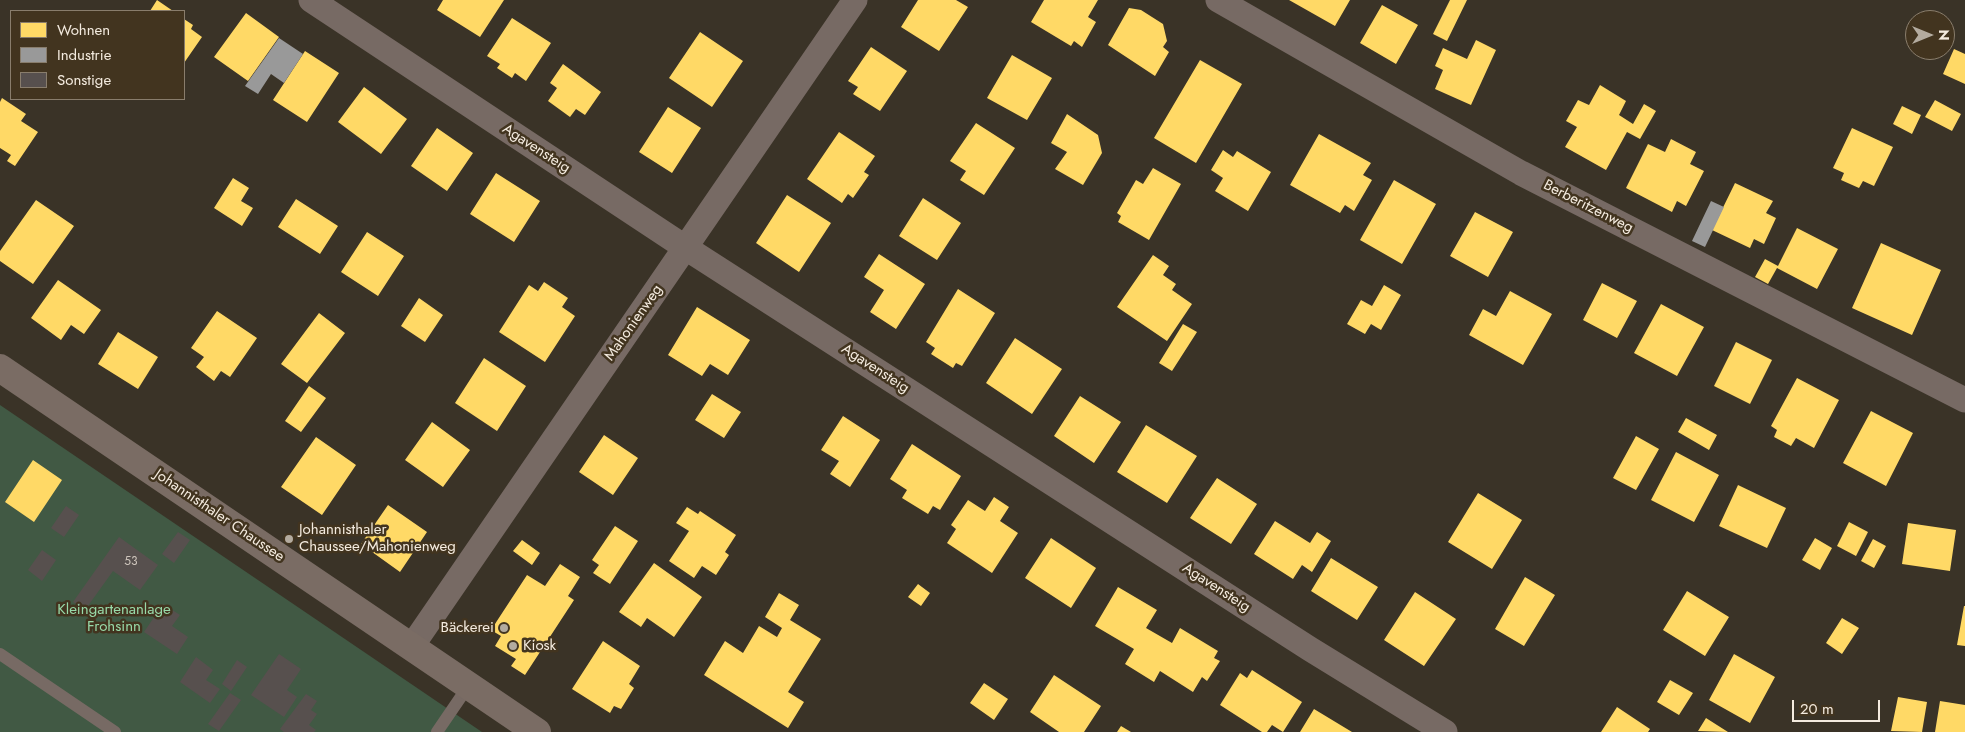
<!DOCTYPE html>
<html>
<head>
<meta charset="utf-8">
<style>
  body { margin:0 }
  #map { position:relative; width:1965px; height:732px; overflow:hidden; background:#3a3327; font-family:Jost,sans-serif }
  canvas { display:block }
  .legend { position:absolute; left:10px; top:10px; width:175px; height:90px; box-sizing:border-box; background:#42341f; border:1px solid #897d6c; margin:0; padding:6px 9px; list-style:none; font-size:15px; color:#f4ebdf }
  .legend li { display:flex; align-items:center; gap:10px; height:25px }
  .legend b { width:25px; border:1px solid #897d6c }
  .north { position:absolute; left:1905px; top:10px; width:50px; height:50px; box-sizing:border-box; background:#42341f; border:1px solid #897d6c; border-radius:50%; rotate:90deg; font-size:14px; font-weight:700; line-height:20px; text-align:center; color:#f4ebdf }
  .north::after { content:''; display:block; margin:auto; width:18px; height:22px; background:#b3ab9f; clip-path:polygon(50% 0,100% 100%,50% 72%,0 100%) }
  .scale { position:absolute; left:1792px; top:700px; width:88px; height:22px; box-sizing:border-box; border:2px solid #f4ebdf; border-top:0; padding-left:6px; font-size:15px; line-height:18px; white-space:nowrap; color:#f4ebdf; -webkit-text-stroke:4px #42341f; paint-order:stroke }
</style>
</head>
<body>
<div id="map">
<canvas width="1965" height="732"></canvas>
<ul class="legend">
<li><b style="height:14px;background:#ffd966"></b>Wohnen</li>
<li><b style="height:14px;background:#999"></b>Industrie</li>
<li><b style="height:14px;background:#57504e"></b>Sonstige</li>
</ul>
<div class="north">N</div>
<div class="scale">20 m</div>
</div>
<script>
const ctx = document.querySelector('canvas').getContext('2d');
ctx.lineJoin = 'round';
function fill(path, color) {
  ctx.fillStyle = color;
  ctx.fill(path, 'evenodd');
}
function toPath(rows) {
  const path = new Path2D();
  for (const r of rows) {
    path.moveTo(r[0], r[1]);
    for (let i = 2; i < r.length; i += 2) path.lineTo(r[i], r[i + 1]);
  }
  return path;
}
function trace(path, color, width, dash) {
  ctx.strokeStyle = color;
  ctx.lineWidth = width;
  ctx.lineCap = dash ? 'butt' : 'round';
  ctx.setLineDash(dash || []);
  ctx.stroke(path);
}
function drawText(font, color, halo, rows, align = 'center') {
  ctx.font = font + ' Jost,sans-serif';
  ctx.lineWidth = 5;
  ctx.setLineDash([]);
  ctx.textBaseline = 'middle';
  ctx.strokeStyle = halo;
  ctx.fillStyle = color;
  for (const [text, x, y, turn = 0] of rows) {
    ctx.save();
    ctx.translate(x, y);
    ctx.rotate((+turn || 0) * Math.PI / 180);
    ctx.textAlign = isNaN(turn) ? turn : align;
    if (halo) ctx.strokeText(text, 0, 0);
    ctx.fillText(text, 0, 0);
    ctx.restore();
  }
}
const green = toPath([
  [0,405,482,732,0,732]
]);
const homes = toPath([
  [157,0,173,11,150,11],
  [443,0,504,0,480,37,437,10],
  [918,0,956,0,968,7,939,51,901,27],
  [1044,0,1098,0,1088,17,1096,22,1082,47,1074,41,1071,46,1031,22],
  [1289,0,1350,0,1335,26],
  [1450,0,1467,0,1447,41,1433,34],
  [1382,5,1418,25,1396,64,1360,43],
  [1129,8,1141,10,1163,24,1167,41,1163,47,1169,52,1155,76,1108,45],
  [246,13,279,37,248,81,214,57],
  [512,18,551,43,526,81,515,73,512,78,497,68,500,64,487,56],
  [184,19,193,25,191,29,202,37,184,63],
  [700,32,743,61,712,107,669,78],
  [1476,40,1496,50,1471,105,1435,89,1443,70,1435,66,1443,48,1467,59],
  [871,47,907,71,880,111,853,94,858,87,848,81],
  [1954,49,1965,54,1965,84,1943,74],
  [305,51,339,73,307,122,273,100],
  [1012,55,1052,78,1027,120,987,98],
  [1200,60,1242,84,1196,163,1154,138],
  [563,64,601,92,585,115,576,109,570,117,548,101,557,88,550,83],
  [1600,85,1626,101,1619,115,1633,124,1644,104,1656,111,1640,139,1627,132,1606,170,1565,147,1577,127,1566,121,1578,100,1589,105],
  [364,87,407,119,381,154,338,122],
  [2,98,26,114,21,121,38,132,15,166,7,161,11,155,0,148,0,102],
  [1935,100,1961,114,1952,131,1925,117],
  [1902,106,1921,115,1912,134,1893,124],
  [668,107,701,128,672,173,639,152],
  [1067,114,1098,135,1102,153,1083,185,1055,169,1067,152,1051,143],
  [976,123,1015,148,984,195,960,180,966,171,950,161],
  [437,128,473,153,447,191,411,166],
  [1852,128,1893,147,1874,186,1863,181,1859,188,1841,180,1844,173,1833,168],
  [839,132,875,156,864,172,869,175,853,198,848,194,842,203,807,179],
  [1319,134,1371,163,1363,175,1372,180,1354,211,1345,205,1340,213,1290,185],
  [1671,139,1696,152,1690,164,1704,171,1686,206,1677,201,1672,212,1626,188,1648,144,1665,152],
  [1223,150,1233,157,1237,151,1271,172,1248,211,1215,191,1223,178,1211,170],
  [1153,168,1181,184,1149,240,1118,222,1121,216,1117,213,1136,180,1143,184],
  [496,173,540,201,514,242,470,214],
  [233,178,249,188,241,201,253,208,242,226,214,208],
  [1394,180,1436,204,1402,264,1360,240],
  [1735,183,1773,201,1766,213,1776,218,1764,244,1754,239,1750,248,1712,230],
  [787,195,831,223,799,272,756,243],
  [923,198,961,223,937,260,899,236],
  [296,199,338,226,320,254,278,227],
  [36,200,74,226,33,284,0,261,0,251],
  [1475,212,1513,232,1488,277,1450,256],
  [1797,228,1838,249,1817,289,1777,268,1768,284,1755,277,1765,259,1778,266],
  [367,232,404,256,378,296,341,272],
  [1881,243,1941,270,1912,335,1852,308],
  [879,254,925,284,896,329,870,312,884,290,864,277],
  [1153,255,1169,266,1163,275,1176,284,1172,290,1192,304,1167,341,1117,307],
  [58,280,101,310,84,334,71,325,61,340,31,318],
  [544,282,568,298,562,307,575,316,545,362,499,332,529,285,538,291],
  [1602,283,1637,301,1617,338,1583,320],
  [1384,285,1401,295,1381,330,1371,324,1365,334,1347,324,1361,300,1372,306],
  [958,289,995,313,962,366,956,363,953,368,931,354,935,348,926,342],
  [1510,291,1552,314,1523,365,1469,335,1483,309,1496,316],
  [419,298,443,315,425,342,401,326],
  [1661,304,1704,327,1677,376,1634,353],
  [697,307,750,340,728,375,710,364,702,376,668,355],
  [217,311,257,338,230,377,221,371,214,381,196,367,204,357,191,348],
  [319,313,345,333,307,383,281,364],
  [1183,324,1197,332,1172,371,1159,363],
  [118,332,158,357,138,389,98,364],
  [1015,338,1062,369,1032,414,986,383],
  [1736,342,1772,360,1750,404,1714,386],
  [484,358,526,386,497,431,455,403],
  [1797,378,1839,400,1814,448,1796,438,1791,446,1774,437,1777,430,1771,426],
  [309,386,326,398,301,432,285,421],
  [712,394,741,412,724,438,695,420],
  [1080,396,1121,422,1094,463,1054,436],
  [1871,411,1913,433,1886,486,1843,463],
  [843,416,880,440,850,487,830,474,839,461,821,450],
  [1686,418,1717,435,1709,450,1678,432],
  [432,422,470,450,443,487,405,460],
  [1146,425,1197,456,1167,503,1117,472],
  [604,435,638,458,613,495,579,472],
  [1636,436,1659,449,1636,490,1613,478],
  [316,437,356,465,322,515,281,487],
  [912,444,961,476,940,510,933,506,928,514,902,498,907,490,890,479],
  [1676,452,1719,475,1694,522,1651,500],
  [33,460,62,480,34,522,5,502],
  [1217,478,1257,504,1231,544,1190,518],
  [1738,485,1786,508,1767,548,1719,526],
  [1478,493,1522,520,1492,569,1448,542],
  [994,497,1009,507,1000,521,1018,533,992,573,947,543,956,529,951,525,968,500,985,511],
  [388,505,427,532,400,572,361,544],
  [687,507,698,514,700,511,736,535,725,552,729,555,716,575,702,566,694,578,669,561,689,531,676,523],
  [1275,521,1310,543,1317,532,1331,541,1312,572,1302,565,1293,579,1254,554],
  [1849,522,1868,532,1856,556,1837,546],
  [1908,523,1956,530,1950,571,1902,564],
  [615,526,638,541,610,584,593,573,599,565,592,560],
  [1051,538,1096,568,1071,608,1025,578],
  [1815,538,1832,548,1820,570,1802,560],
  [1873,539,1886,546,1874,568,1861,561],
  [522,540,540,553,532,565,513,551],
  [1331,558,1378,587,1357,620,1311,591],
  [654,563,702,597,674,637,647,618,641,627,619,612],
  [560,564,580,577,568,596,574,600,525,675,511,666,516,659,495,646,501,636,491,630,527,575,545,586],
  [1525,577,1555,595,1524,646,1495,629],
  [918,584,930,593,921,606,908,597],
  [1118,587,1157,610,1146,628,1172,643,1180,628,1218,651,1214,658,1220,661,1207,681,1202,677,1193,692,1160,671,1154,682,1125,664,1134,649,1095,626],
  [1687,591,1729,617,1705,656,1663,630],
  [1415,592,1456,619,1424,666,1384,640],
  [779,593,799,605,790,620,821,639,788,692,804,702,788,728,704,675,725,641,743,653,759,626,777,637,782,628,765,617],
  [1964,606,1965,606,1965,646,1957,645],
  [1842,618,1859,628,1842,654,1826,643],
  [603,641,640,666,629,684,634,688,621,709,614,706,610,713,572,689],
  [1734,654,1775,677,1750,723,1709,700],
  [1252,670,1302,702,1283,732,1272,725,1267,732,1262,732,1220,705,1240,673,1247,678],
  [1054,675,1101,706,1084,732,1059,732,1030,712],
  [1670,680,1693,693,1679,715,1657,702],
  [984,683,1008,699,994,720,970,703],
  [1898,697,1927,702,1922,732,1891,731],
  [1940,701,1965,705,1965,732,1935,732],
  [1617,707,1650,729,1648,732,1601,732],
  [1314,709,1352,732,1300,732],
  [1706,718,1728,732,1698,731],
  [1121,726,1131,732,1117,732]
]);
const industry = toPath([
  [279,38,303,54,284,83,271,74,258,94,245,86],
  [1711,201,1724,207,1705,247,1692,241]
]);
const building = toPath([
  [66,506,79,515,64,537,51,528],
  [178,532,190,540,174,563,162,554],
  [119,537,158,565,140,590,113,571,85,610,73,602],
  [42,550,56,560,42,581,28,570],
  [163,604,180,615,172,626,188,637,177,654,144,632],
  [279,654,301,669,287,690,297,697,284,717,251,695],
  [196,657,213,670,206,680,220,689,210,703,180,682],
  [237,660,247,667,231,691,222,684],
  [230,693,241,700,219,731,208,724],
  [306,694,317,701,311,710,317,714,309,725,316,730,314,732,284,732,280,729]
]);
const lane = toPath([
  [0,654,115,732],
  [437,732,469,685]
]);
const street = toPath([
  [311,0,686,248,1310,649,1445,732],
  [1218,0,1521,173,1965,400],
  [412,646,855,0]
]);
const secondary = toPath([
  [0,368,537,732]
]);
const markers = [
  [289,539,5,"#b3ab9f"],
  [504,628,5,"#b3ab9f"],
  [513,646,5,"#b3ab9f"]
];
const numberNames = [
  ["53",131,562]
];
const streetNames = [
  ["Agavensteig",536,149,33],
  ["Berberitzenweg",1588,207,27],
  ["Mahonienweg",634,323,-55],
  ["Agavensteig",875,369,33],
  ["Johannisthaler Chaussee",219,516,34],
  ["Agavensteig",1216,588,33]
];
const poiNames = [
  ["Johannisthaler",299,530],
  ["Chaussee/Mahonienweg",299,547],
  ["Bäckerei",494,628,"right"],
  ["Kiosk",523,646]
];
const parkNames = [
  ["Kleingartenanlage",114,610],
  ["Frohsinn",114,627]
];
fill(green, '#415944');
fill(homes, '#ffd966');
fill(industry, '#999');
fill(building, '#57504e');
trace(lane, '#776a64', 12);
trace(street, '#776a64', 25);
trace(secondary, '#7a6c64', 28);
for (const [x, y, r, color] of markers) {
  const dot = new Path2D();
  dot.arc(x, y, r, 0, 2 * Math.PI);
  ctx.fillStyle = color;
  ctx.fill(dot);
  trace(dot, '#42341f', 2);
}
drawText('12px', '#cdc4bb', null, numberNames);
drawText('15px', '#f4ebdf', '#42341f', streetNames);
drawText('15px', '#f4ebdf', '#42341f', poiNames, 'left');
drawText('15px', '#98daa9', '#42341f', parkNames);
</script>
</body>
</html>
